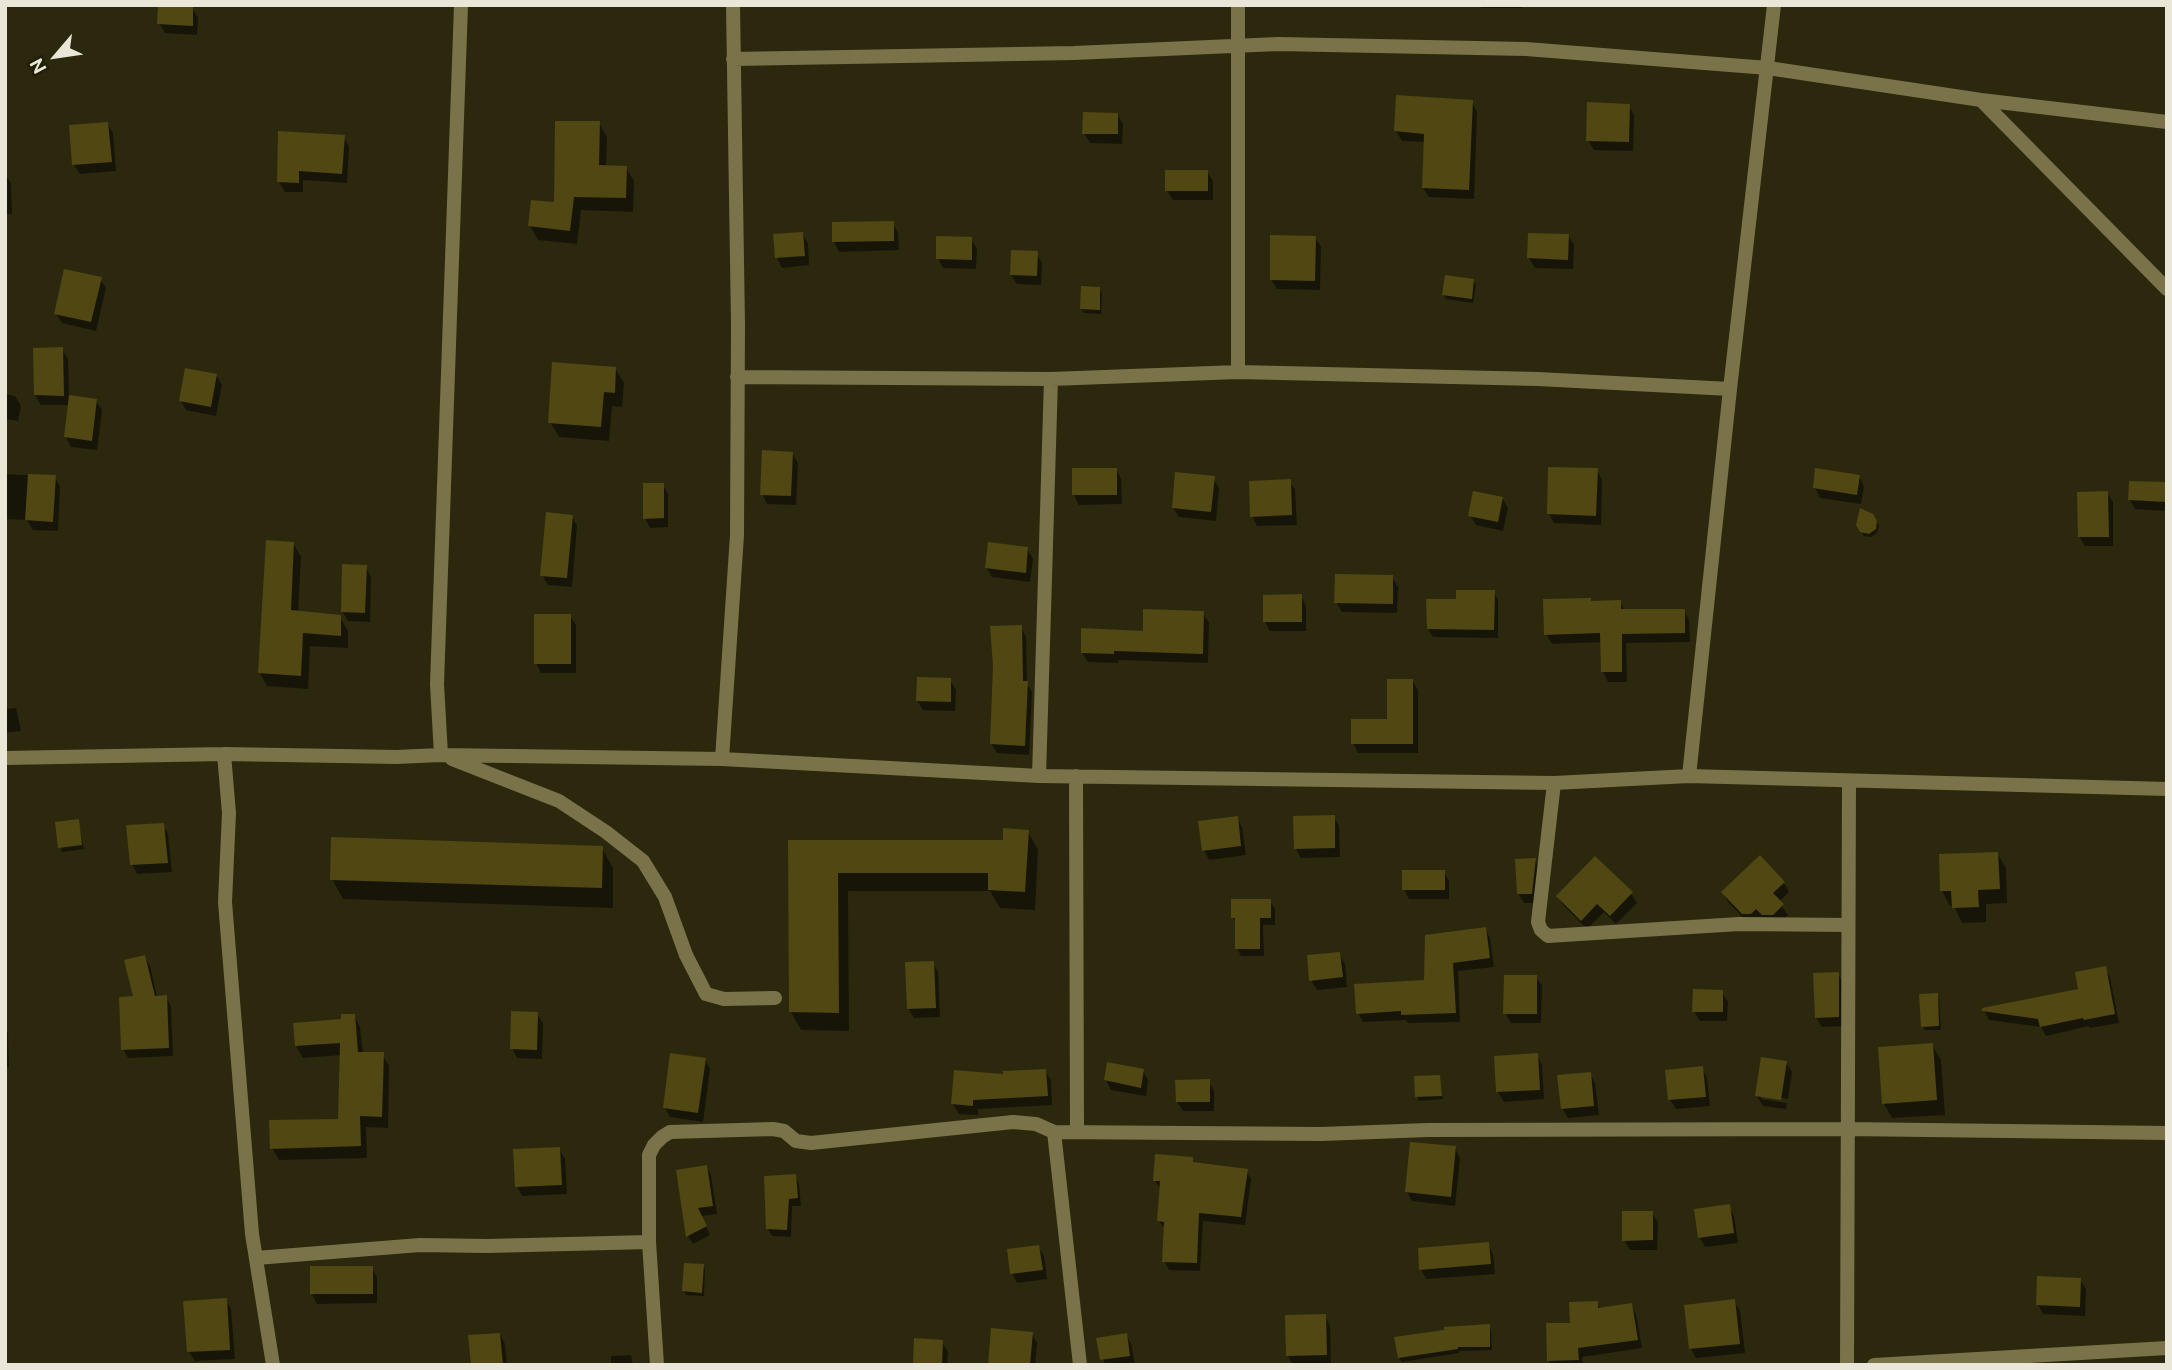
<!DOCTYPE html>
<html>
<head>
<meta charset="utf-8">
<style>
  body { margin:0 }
  #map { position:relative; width:2172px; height:1370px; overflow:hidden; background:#2c280e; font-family:Ubuntu,sans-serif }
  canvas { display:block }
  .frame { position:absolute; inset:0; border:7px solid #eae7d8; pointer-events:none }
  .north { position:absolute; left:21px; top:21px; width:70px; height:70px; -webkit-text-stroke:5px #221e05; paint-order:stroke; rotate:241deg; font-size:19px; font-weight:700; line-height:28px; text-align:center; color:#eae7d8 }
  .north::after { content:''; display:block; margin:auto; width:24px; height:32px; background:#eae7d8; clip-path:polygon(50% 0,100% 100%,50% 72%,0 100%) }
</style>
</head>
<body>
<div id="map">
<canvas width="2172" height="1370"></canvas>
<div class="frame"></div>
<div class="north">N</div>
</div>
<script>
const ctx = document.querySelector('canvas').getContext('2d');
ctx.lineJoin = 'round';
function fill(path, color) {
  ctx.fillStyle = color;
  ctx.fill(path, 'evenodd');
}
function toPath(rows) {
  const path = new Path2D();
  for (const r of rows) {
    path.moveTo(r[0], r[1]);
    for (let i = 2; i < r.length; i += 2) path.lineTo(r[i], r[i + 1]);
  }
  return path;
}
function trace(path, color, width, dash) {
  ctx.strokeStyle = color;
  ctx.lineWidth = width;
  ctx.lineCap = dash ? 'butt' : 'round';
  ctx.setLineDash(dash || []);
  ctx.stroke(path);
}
const shadow = toPath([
  [1480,5,1522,5,1522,8,1481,8],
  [192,8,198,18,197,35,165,33,159,23],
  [1472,102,1477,112,1474,199,1429,197,1423,188,1425,142,1402,141,1396,131],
  [1629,106,1634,115,1633,151,1594,150,1588,140],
  [1117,114,1123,124,1122,144,1090,143,1084,133],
  [107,123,113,133,116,171,80,174,74,165,70,127],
  [599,123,607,137,606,167,626,168,634,181,633,212,581,210,577,244,538,240,530,226,556,204],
  [344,137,349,147,347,183,303,180,303,192,285,192,279,182],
  [1207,172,1213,181,1213,200,1173,200,1167,191],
  [5,174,11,183,12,214,5,214],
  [893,223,898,233,899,250,839,252,834,242],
  [802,234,808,243,809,265,782,268,777,258,775,235],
  [1568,235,1574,245,1573,269,1535,268,1529,258],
  [1315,237,1321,247,1320,290,1277,289,1271,279],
  [971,239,977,249,976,269,943,268,938,258],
  [1036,253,1042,263,1041,285,1017,284,1011,275],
  [100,279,106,288,96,331,62,323,56,314],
  [1473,281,1476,285,1473,303,1446,299,1444,295],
  [1099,289,1102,293,1101,314,1084,313,1081,309],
  [62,349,68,359,69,397,96,401,102,410,97,450,71,447,66,437,70,405,41,405,35,395],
  [615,368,624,383,622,407,612,406,609,441,559,437,550,422],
  [216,375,222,385,216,416,186,410,181,401],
  [5,394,15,396,21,406,18,421,5,419],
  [792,453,798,463,796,505,767,504,762,494],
  [1116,469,1121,479,1122,504,1079,505,1074,495],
  [1597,470,1602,480,1601,525,1554,523,1549,514],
  [5,474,55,477,60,487,58,531,33,530,27,520,5,519],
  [1859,476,1864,486,1861,504,1820,498,1815,488],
  [1213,478,1219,488,1216,521,1179,517,1173,508],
  [1290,481,1295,490,1297,525,1257,526,1252,516],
  [2167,484,2167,511,2135,509,2130,500],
  [663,485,668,494,668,527,650,528,645,518],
  [2107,493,2113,502,2113,546,2085,546,2079,536],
  [1502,498,1508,508,1503,531,1476,525,1470,515],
  [572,516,577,526,572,587,548,585,542,575],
  [1874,518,1879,526,1877,533,1871,537,1864,536,1859,528],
  [293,543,301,557,298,612,340,617,348,631,348,648,310,646,308,689,267,686,260,673],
  [1027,549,1033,559,1030,582,992,577,986,567],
  [366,567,371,577,370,622,348,621,342,611],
  [1392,577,1398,587,1397,613,1342,612,1336,602],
  [1494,592,1498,600,1498,638,1433,637,1428,629,1458,600],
  [1301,596,1306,606,1306,631,1270,631,1265,622],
  [1590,600,1592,603,1620,602,1625,611,1684,610,1689,620,1690,642,1626,643,1627,682,1608,682,1603,672,1602,642,1552,644,1546,634],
  [1203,613,1209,623,1208,663,1119,660,1118,663,1088,662,1082,653],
  [570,616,576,625,576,673,541,673,536,663],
  [1021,627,1026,637,1027,684,1032,692,1029,755,997,753,991,744],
  [950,680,956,690,955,711,923,710,917,700],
  [1412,680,1418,690,1418,753,1358,753,1353,743,1388,720],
  [16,708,21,731,5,733,5,709],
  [1334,817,1339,826,1340,857,1301,858,1296,849],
  [1237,818,1242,827,1246,855,1209,860,1204,850],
  [78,821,84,849,62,852,57,823],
  [163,825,168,834,172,872,137,874,132,864],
  [1028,832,1038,850,1035,910,1000,908,990,891,848,891,849,1031,801,1030,791,1012,790,841,1005,842],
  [602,848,613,868,613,908,343,899,332,879],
  [1997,853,2006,868,2007,903,1986,904,1986,922,1962,923,1954,906,1950,906,1942,891],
  [1535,860,1540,869,1536,903,1524,903,1518,893],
  [1444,872,1449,881,1449,899,1409,899,1404,889],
  [1784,883,1789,892,1779,902,1788,915,1778,924,1749,924,1728,902,1723,892],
  [1631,893,1637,903,1616,924,1604,912,1587,929,1564,906,1558,897],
  [1270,901,1275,909,1275,925,1263,925,1264,956,1241,956,1237,948,1237,924,1233,917],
  [1485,929,1490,938,1494,967,1458,971,1460,1022,1408,1023,1406,1020,1363,1022,1358,1013,1426,982],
  [1339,954,1345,964,1347,987,1317,990,1311,980],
  [144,957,150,966,157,997,166,997,171,1006,173,1056,128,1058,123,1049],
  [933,963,938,972,940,1017,914,1018,908,1008],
  [2105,968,2110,977,2119,1023,2090,1028,2089,1026,2046,1036,2041,1027,1989,1020,1984,1010,2080,990],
  [1838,974,1843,983,1843,1026,1822,1027,1816,1018],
  [1536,977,1542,986,1541,1023,1511,1023,1505,1013],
  [1722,992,1728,1002,1727,1021,1700,1021,1694,1011],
  [1937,994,1939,999,1941,1030,1925,1030,1923,1026],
  [537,1014,543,1023,542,1059,517,1058,512,1048],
  [354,1015,360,1027,363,1054,382,1054,389,1066,388,1128,366,1127,367,1158,279,1160,272,1148,340,1120,342,1055,303,1058,296,1046],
  [5,1028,8,1033,9,1067,5,1067],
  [1932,1045,1941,1060,1945,1115,1892,1118,1884,1104],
  [1537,1055,1542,1065,1544,1099,1504,1102,1498,1092,1496,1058],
  [705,1060,710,1069,703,1122,670,1117,664,1107],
  [1786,1063,1792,1072,1788,1099,1761,1095,1761,1099,1787,1103,1786,1109,1763,1106,1757,1096],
  [1702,1068,1707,1078,1710,1106,1676,1109,1670,1100],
  [1045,1071,1051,1080,1052,1105,978,1109,978,1115,959,1114,953,1104,1005,1075],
  [1143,1071,1148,1080,1146,1096,1111,1090,1106,1080],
  [1590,1073,1595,1083,1599,1115,1568,1118,1562,1108],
  [1439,1076,1443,1099,1419,1101,1417,1096],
  [1209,1081,1214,1091,1214,1111,1183,1111,1177,1102],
  [1455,1148,1460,1158,1455,1206,1412,1201,1407,1192],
  [559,1149,565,1159,567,1194,522,1196,517,1186],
  [1192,1158,1195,1164,1246,1171,1251,1179,1245,1225,1203,1221,1200,1271,1169,1270,1164,1261,1165,1229,1159,1221,1161,1189,1154,1180],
  [706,1167,711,1175,717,1214,701,1216,710,1235,693,1244,688,1236],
  [795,1176,799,1184,801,1206,792,1206,791,1237,772,1236,768,1229],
  [1729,1206,1734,1216,1738,1243,1705,1247,1700,1238,1696,1210],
  [1652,1213,1658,1222,1657,1250,1630,1250,1624,1240],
  [1488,1244,1493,1254,1495,1274,1426,1279,1421,1269],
  [1038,1247,1044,1256,1047,1279,1017,1283,1012,1273],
  [703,1266,705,1270,704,1296,686,1295,684,1291],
  [372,1268,377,1277,377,1303,317,1304,312,1294],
  [2080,1280,2086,1289,2085,1316,2043,1314,2038,1305],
  [226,1300,231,1309,235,1359,195,1361,189,1352],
  [1734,1301,1740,1311,1745,1353,1696,1358,1691,1349,1685,1307],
  [1597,1303,1601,1310,1631,1305,1636,1314,1642,1348,1582,1357,1583,1365,1551,1365,1549,1361,1571,1324],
  [1325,1316,1330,1326,1331,1365,1293,1365,1288,1356],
  [1489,1326,1491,1330,1492,1350,1459,1351,1459,1353,1402,1362,1399,1358,1396,1339],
  [500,1334,505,1344,507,1365,472,1365],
  [1032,1334,1037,1343,1035,1365,990,1365],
  [1126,1335,1131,1344,1135,1365,1105,1365,1098,1339],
  [942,1342,948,1352,947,1365,916,1365,914,1362],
  [631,1355,633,1365,611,1365,611,1356],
  [2105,1363,2106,1365,2075,1365]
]);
const building = toPath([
  [158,6,193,7,193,26,157,24],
  [1396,95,1473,100,1469,190,1422,188,1424,134,1394,131],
  [1587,102,1630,104,1629,142,1586,141],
  [1083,112,1118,113,1118,134,1082,134],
  [555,121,600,121,599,165,627,166,626,198,574,197,570,231,528,226,531,200,554,202],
  [108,122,112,162,72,165,69,125],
  [278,131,345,135,342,174,299,171,299,183,277,182],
  [1165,170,1208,170,1208,191,1165,191],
  [894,221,894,241,832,242,832,222],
  [803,232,805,256,775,258,773,234],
  [1528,233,1569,234,1568,260,1527,258],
  [1270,235,1316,236,1315,281,1270,280],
  [936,236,972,237,972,260,936,259],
  [1011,250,1038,251,1037,276,1010,275],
  [64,269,102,277,91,322,54,314],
  [1445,275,1474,279,1472,299,1442,295],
  [1081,286,1100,287,1100,310,1080,309],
  [63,347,64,396,34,395,33,348],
  [552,362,616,367,615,393,604,392,601,427,548,423],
  [185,368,217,374,211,407,179,401],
  [69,395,97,399,92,441,64,437],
  [762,450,793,452,791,496,760,495],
  [1548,467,1598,468,1596,516,1547,514],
  [1072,468,1117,468,1117,495,1072,495],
  [1815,468,1860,475,1857,495,1813,488],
  [1175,472,1215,476,1211,512,1172,508],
  [28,474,56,475,53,522,25,520],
  [1291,479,1292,515,1250,517,1249,481],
  [2129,481,2167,482,2167,502,2128,500],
  [643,483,664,483,664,518,643,519],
  [1473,491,1503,497,1498,522,1468,516],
  [2108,491,2109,537,2078,537,2077,492],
  [1860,508,1873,514,1877,521,1876,529,1869,534,1860,532,1856,525],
  [546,512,573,515,567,578,540,576],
  [266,540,294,542,291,610,341,615,341,636,303,633,301,676,258,673],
  [988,542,1028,547,1026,573,985,568],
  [342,564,367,565,365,613,341,612],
  [1335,574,1393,575,1393,604,1334,603],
  [1456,590,1495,590,1494,630,1427,629,1426,599,1456,599],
  [1302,594,1302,622,1263,622,1263,595],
  [1591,598,1591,601,1621,600,1621,609,1685,609,1685,633,1622,634,1622,672,1601,672,1600,633,1544,635,1543,599],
  [1143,609,1204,611,1203,654,1114,651,1114,654,1081,653,1081,628,1143,631],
  [534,614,571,614,571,664,534,664],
  [1022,625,1023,681,1028,681,1025,746,990,744,993,666,990,626],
  [917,677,951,678,951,702,916,701],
  [1387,679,1413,679,1413,744,1351,744,1351,719,1387,719],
  [1335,815,1335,848,1294,849,1293,816],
  [1238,816,1241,846,1202,851,1198,821],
  [79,819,82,845,58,848,55,822],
  [164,823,168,863,130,865,126,825],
  [1003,828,1029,830,1025,892,988,890,988,873,838,873,839,1013,789,1012,788,840,1003,840],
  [331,837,603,846,602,888,330,880],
  [1998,852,2000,889,1978,890,1979,907,1952,908,1951,891,1940,891,1939,854],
  [1760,855,1785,882,1773,893,1784,904,1773,915,1762,915,1756,909,1751,914,1742,914,1721,892],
  [1595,856,1633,892,1610,916,1597,904,1581,921,1556,896],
  [1536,858,1532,894,1517,894,1515,859],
  [1402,870,1445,870,1445,890,1402,890],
  [1231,899,1271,899,1271,918,1260,918,1260,949,1235,949,1235,918,1231,918],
  [1486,927,1490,958,1453,963,1456,1013,1401,1015,1401,1011,1356,1014,1354,984,1424,980,1425,935],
  [1340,952,1343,977,1309,981,1307,955],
  [145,955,155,996,167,995,169,1048,121,1050,119,997,133,996,124,960],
  [934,961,936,1008,907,1009,905,962],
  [2106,966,2115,1014,2084,1020,2083,1018,2040,1027,2038,1019,1982,1011,1982,1008,2078,989,2075,972],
  [1839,972,1839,1017,1815,1018,1813,973],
  [1504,975,1537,975,1537,1014,1503,1014],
  [1693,989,1723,990,1723,1012,1692,1012],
  [1938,993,1939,1026,1921,1027,1919,994],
  [511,1011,538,1012,537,1050,510,1049],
  [341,1014,355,1014,358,1052,384,1052,382,1117,360,1116,361,1146,270,1149,269,1120,338,1119,340,1043,295,1046,293,1023,341,1019],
  [1933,1043,1937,1100,1882,1104,1878,1047],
  [670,1053,706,1058,698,1113,663,1108],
  [1538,1053,1540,1090,1496,1092,1494,1056],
  [1761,1057,1787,1061,1781,1100,1755,1096],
  [1107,1062,1144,1069,1141,1088,1104,1080],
  [1703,1066,1706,1097,1668,1100,1665,1070],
  [1046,1069,1048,1096,973,1100,973,1106,951,1104,954,1070,1003,1074,1003,1071],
  [1591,1072,1594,1106,1561,1109,1557,1075],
  [1440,1075,1442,1096,1415,1097,1414,1076],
  [1210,1079,1210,1102,1176,1102,1175,1080],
  [1410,1142,1456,1146,1451,1197,1405,1192],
  [560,1147,562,1185,515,1187,513,1149],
  [1155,1154,1193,1157,1193,1162,1248,1169,1241,1217,1199,1213,1197,1263,1162,1262,1164,1222,1157,1221,1160,1181,1153,1181],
  [707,1165,713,1206,698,1208,707,1226,686,1237,676,1170],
  [796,1174,798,1198,789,1199,787,1230,766,1229,764,1176],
  [1730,1204,1734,1233,1698,1238,1694,1209],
  [1622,1211,1653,1211,1653,1240,1622,1241],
  [1489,1242,1491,1264,1419,1270,1418,1248],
  [1039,1245,1043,1270,1010,1274,1007,1249],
  [684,1263,704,1264,702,1293,682,1291],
  [310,1266,373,1266,373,1294,310,1294],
  [2037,1276,2081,1278,2080,1307,2036,1305],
  [227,1298,230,1350,187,1352,183,1301],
  [1735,1299,1740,1344,1689,1349,1684,1305],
  [1598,1301,1598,1308,1632,1303,1638,1340,1578,1348,1579,1360,1547,1361,1546,1323,1570,1323,1569,1302],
  [1326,1314,1327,1355,1286,1356,1285,1315],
  [1490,1324,1490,1347,1458,1347,1458,1349,1398,1358,1394,1337,1444,1330,1444,1327],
  [991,1328,1033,1332,1030,1365,988,1365],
  [500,1333,503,1365,471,1365,468,1335],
  [1127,1333,1130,1356,1100,1360,1096,1338],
  [914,1338,943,1340,942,1365,913,1363]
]);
const minor = toPath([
  [733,59,1074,53,1278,44,1526,49,1768,68,1981,100,2167,122],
  [1981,100,2167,289],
  [1238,372,1238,5],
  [737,377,1051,379,1238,372,1538,379,1730,389],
  [441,755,722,759,1039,776,1554,783,1689,776,2167,789],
  [5,758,224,754],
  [452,759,559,801,606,832,643,861,665,897,686,955,706,994,724,999,775,998],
  [722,759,737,535,738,325,733,5],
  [1039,776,1051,379],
  [1076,776,1077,1132],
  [1689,776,1730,389,1774,5],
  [1554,783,1538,922,1541,930,1548,936,1739,924,1848,925],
  [256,1258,420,1245,487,1246,649,1242],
  [273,1365,252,1234,225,902,229,813,224,754,396,757,441,755,437,684,461,5],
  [657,1365,649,1242,649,1155,654,1145,662,1137,670,1132,773,1129,784,1131,796,1141,811,1143,1013,1122,1036,1124,1054,1132],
  [1080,1365,1054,1132,1321,1134,1428,1130,1847,1129,2167,1133],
  [1847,1365,1849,781],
  [1874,1365,2167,1348]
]);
fill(shadow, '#0007');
fill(building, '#504712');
trace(minor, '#7a734a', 14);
</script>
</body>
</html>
